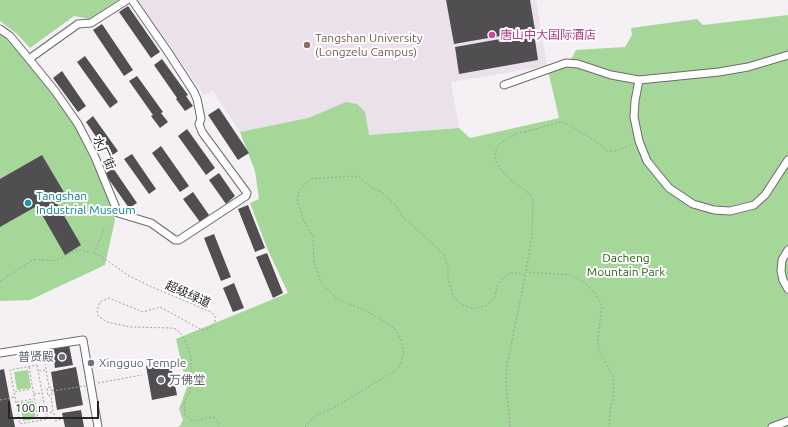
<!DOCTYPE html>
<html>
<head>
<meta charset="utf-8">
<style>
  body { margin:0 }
  #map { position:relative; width:788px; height:427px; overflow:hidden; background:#f4f0f4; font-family:Ubuntu,sans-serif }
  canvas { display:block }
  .scale { position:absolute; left:8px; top:401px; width:91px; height:18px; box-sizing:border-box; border:2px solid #272627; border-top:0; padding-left:5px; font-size:12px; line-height:14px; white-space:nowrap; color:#272627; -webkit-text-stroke:3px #fff; paint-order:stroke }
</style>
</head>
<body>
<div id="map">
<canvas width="788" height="427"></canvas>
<div class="scale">100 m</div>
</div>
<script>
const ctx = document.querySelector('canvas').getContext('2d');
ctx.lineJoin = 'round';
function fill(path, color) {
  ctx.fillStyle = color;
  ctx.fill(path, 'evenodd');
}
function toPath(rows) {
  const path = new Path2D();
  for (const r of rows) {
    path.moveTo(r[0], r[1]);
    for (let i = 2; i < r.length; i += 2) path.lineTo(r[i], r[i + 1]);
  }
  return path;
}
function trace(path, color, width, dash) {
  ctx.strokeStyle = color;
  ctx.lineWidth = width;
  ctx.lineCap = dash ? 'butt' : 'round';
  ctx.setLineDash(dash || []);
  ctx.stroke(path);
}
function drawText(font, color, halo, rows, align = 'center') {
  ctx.font = font + ' Ubuntu,"Noto Sans SC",sans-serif';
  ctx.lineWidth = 4;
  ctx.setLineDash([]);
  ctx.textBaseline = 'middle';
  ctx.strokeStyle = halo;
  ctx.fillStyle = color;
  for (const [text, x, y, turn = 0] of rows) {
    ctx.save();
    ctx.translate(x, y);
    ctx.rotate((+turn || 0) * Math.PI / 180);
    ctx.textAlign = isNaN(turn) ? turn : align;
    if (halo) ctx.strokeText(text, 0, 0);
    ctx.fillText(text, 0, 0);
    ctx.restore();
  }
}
const built = toPath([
  [138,0,536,0,547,66,451,82,459,128,369,135,346,102,308,118,240,132,213,91,204,95]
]);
const green = toPath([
  [0,0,118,0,89,19,74,16,30,48,17,34,0,21],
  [788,15,788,427,177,427,180,426,183,420,179,409,187,387,176,339,288,293,267,248,250,203,259,199,255,171,240,132,308,118,346,102,357,104,365,112,369,135,459,128,470,138,559,118,547,66,572,58,576,50,625,47,632,35,631,28,697,19,703,25],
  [0,34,15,47,71,117,111,201,114,212,115,220,105,265,30,300,0,301],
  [28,370,31,388,17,390,14,372],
  [33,401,36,419,23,421,20,403]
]);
const building = toPath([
  [446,0,530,0,535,30,454,44],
  [128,6,160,52,151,58,119,12],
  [102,24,133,70,124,76,93,30],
  [534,33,538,60,459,74,455,47],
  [85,56,118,102,110,108,77,62],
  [162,59,188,95,186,96,193,106,185,111,176,99,177,98,154,65],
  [62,71,86,106,78,112,53,78],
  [137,76,163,112,161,113,168,122,160,128,151,116,153,115,129,81],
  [219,108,249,153,238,160,208,115],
  [93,116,118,151,110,157,86,122],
  [187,129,215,168,206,175,178,136],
  [161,146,189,186,180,192,152,153],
  [132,154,156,189,149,194,124,159],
  [42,155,65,194,55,200,81,245,65,255,37,206,0,227,0,179],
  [113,168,137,203,129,208,105,174],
  [219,173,235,196,226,204,209,180],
  [193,192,209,215,200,222,183,199],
  [248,205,265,248,255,252,238,209],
  [214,234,231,277,221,281,204,238],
  [267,253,283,293,273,298,256,257],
  [234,283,244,308,233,312,223,288],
  [69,345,73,365,55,368,52,348],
  [170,361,177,395,152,400,146,366],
  [76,367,83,405,57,410,51,372],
  [4,369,15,427,0,427,0,370],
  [81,410,84,427,65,427,62,413]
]);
const path = toPath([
  [94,253,105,227],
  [526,271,532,235,533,200,530,194,513,182,502,171,496,161,495,153,499,144,516,134,561,122,567,124,596,141,607,151,616,151,633,144],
  [0,281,33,260,37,259,52,261,57,260,74,251,83,250,101,256,129,276,152,287,211,312,215,317,215,322,213,326,208,329,202,330,160,307,143,312,109,298,100,302,97,310,98,316,107,322,130,327,171,328,176,329,181,334,188,347,191,358,191,370,190,391,184,404,185,415,191,420,195,421,210,417,215,418,218,422,219,427],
  [37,365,47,419,20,424,10,370,37,365],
  [29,367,38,419],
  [46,369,45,362,52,361],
  [39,371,46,370,49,387,51,387,52,395,48,396,47,388,49,387],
  [98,383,142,375],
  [52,391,85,386],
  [15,392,31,389],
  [34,394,42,393],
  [0,400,15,397],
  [17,402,33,399],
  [54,413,55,421,62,419],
  [46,414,53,412,51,396],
  [305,427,316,415,333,408,398,369,404,354,401,339,395,329,382,320,367,311,337,299,321,282,314,262,313,236,304,221,297,200,299,190,311,179,351,176,359,177,372,188,383,193,395,205,404,219,409,222,444,254,448,267,448,278,453,296,463,305,473,309,486,306,494,298,498,284,509,273,519,273,524,275],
  [510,427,506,381,507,366,526,272,570,275,584,282,596,294,602,307,598,338,599,350,613,377,614,395,610,410,609,427]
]);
const minor = toPath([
  [0,29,10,36,29,59,55,91,78,124,95,157,118,213,151,223,175,240,179,240,246,196,247,193,202,132,199,124,201,119,197,99,194,92,168,52,132,0],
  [29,59,78,24,91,23,127,0],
  [639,80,635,101,634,117,639,141,647,161,669,188,693,204,714,210,730,211,754,205,765,195,788,160],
  [504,85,566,63,578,64,611,75,639,80,719,72,748,67,788,55],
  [788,250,782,260,781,271,783,280,788,289],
  [0,353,83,340,98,427],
  [772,427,788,421]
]);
const markers = [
  [492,35,4,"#d1479c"],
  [307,45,4,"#8d6e63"],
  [28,203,4,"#0f9aa8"],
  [62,357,4,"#6b7280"],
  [91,363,4,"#6b7280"],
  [161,380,4,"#6b7280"]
];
const hotelNames = [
  ["唐山中大国际酒店",500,35]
];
const educationNames = [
  ["Tangshan University",315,38],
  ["(Longzelu Campus)",315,52]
];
const streetNames = [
  ["水厂街",104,153,65],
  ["超级绿道",188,294,24]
];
const cultureNames = [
  ["Tangshan",36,196],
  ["Industrial Museum",36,210]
];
const parkNames = [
  ["Dacheng",626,258],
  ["Mountain Park",626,272]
];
const worshipNames = [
  ["普贤殿",54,357,"right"],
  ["Xingguo Temple",99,363],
  ["万佛堂",169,380]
];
fill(built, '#ebe1eb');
fill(green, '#a5d898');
fill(building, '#514e51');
trace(minor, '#6d6a6d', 9);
trace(path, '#a19ea1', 1, [2, 2]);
trace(minor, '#fff', 7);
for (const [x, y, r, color] of markers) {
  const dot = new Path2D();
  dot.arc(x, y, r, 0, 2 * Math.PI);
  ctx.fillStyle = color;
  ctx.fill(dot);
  trace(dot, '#fff', 1.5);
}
drawText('12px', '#b23c85', '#fff', hotelNames, 'left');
drawText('12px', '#785e54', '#fff', educationNames, 'left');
drawText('12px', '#272627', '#fff', streetNames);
drawText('12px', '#0d838f', '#fff', cultureNames, 'left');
drawText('12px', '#286314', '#fff', parkNames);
drawText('12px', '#5b616d', '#fff', worshipNames, 'left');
</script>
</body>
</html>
